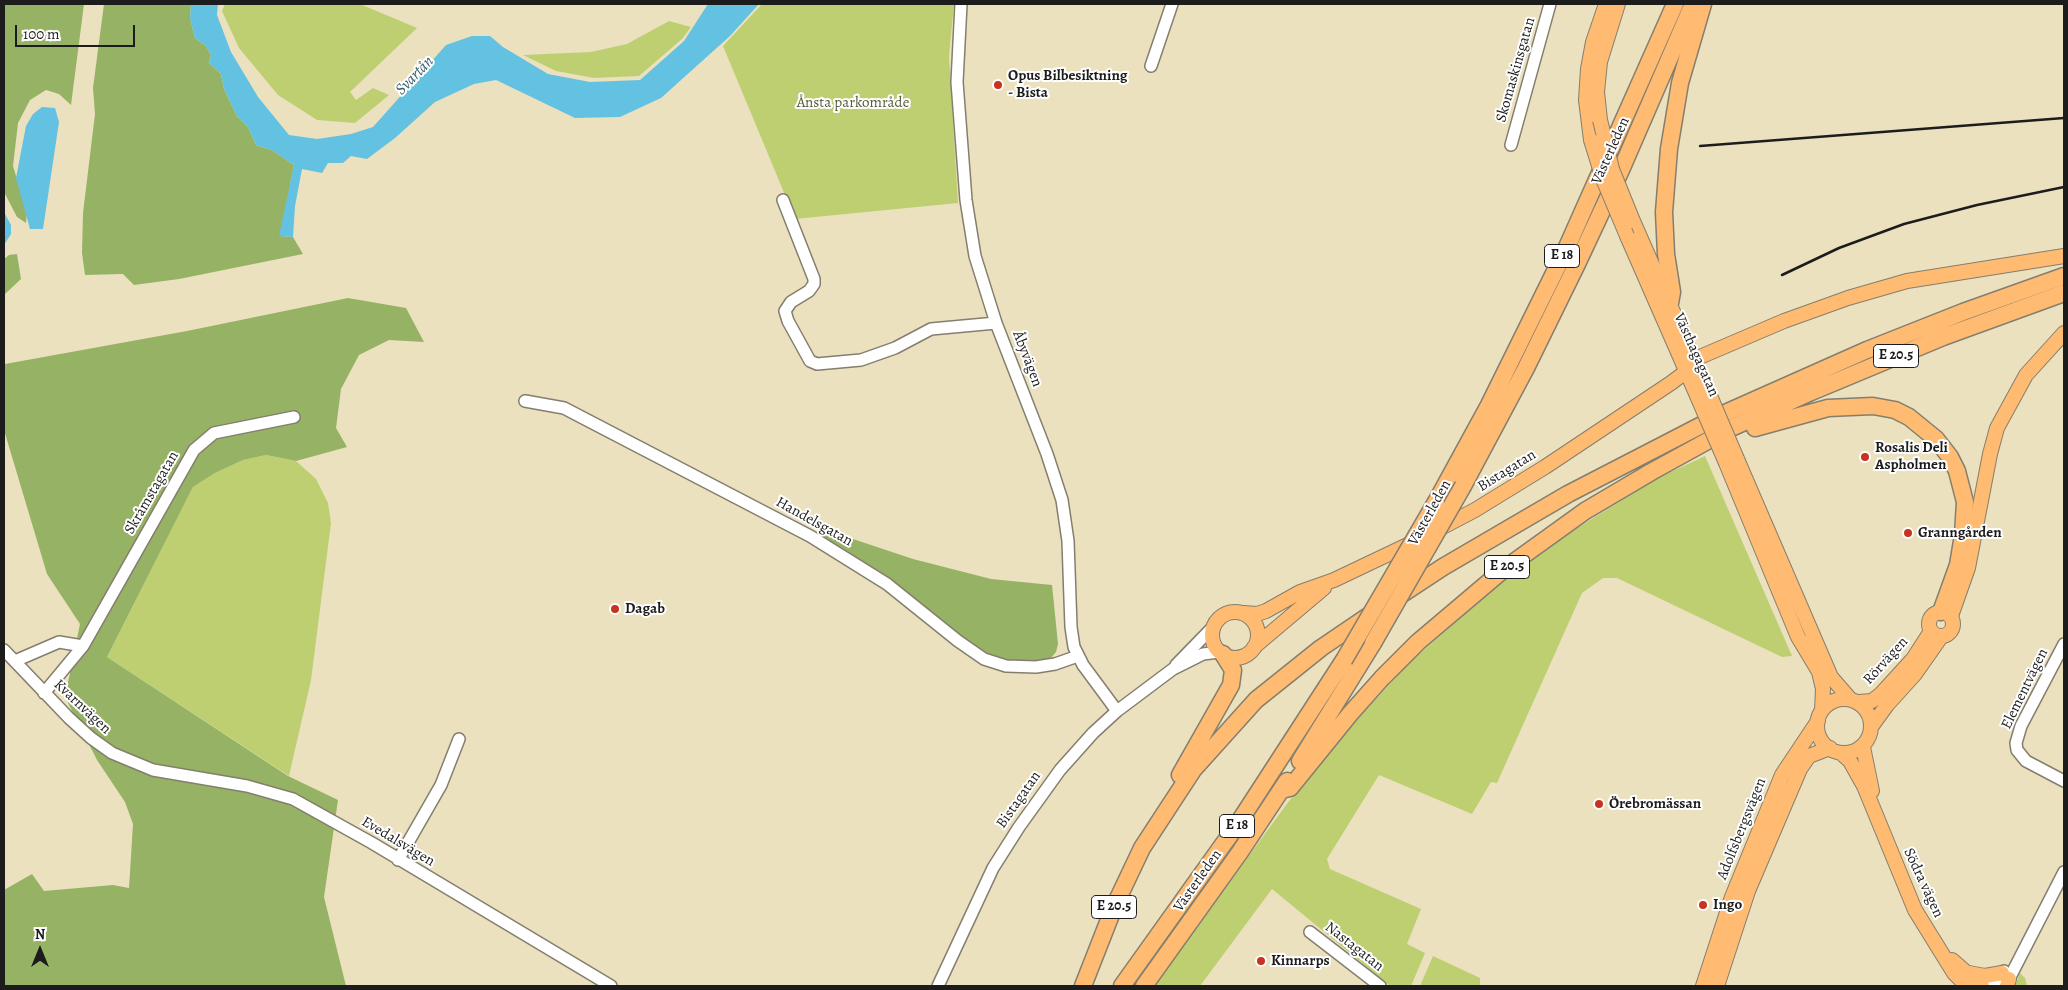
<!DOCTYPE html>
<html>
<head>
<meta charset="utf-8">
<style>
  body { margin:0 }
  #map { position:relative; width:2068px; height:990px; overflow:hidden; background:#ebe1bf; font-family:Alegreya,serif }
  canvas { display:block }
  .frame { position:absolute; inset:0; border:5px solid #1c1c1c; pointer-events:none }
  .north { position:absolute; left:15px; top:925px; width:50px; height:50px; -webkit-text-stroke:4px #fff; paint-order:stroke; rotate:0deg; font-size:14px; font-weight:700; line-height:20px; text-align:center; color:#1c1c1c }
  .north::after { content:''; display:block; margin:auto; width:18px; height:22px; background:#1c1c1c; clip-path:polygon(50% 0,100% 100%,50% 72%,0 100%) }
  .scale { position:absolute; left:15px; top:25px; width:120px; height:22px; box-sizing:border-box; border:2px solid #1c1c1c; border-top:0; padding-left:6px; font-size:15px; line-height:18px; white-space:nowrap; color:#1c1c1c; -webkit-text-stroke:4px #fff; paint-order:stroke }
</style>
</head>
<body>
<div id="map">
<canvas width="2068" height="990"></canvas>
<div class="frame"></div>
<div class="north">N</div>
<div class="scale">100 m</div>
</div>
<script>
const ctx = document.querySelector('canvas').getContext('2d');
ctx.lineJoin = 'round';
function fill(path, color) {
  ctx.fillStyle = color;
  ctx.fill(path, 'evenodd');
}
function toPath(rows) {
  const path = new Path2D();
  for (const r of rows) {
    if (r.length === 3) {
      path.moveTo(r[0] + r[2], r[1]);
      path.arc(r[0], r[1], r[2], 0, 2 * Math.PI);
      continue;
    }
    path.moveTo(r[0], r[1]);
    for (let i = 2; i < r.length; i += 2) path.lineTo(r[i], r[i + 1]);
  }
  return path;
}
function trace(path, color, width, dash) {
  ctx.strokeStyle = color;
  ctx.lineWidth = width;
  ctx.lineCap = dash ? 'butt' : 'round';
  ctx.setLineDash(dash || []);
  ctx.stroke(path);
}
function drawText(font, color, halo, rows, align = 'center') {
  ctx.font = font + ' Alegreya,serif';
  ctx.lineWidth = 4;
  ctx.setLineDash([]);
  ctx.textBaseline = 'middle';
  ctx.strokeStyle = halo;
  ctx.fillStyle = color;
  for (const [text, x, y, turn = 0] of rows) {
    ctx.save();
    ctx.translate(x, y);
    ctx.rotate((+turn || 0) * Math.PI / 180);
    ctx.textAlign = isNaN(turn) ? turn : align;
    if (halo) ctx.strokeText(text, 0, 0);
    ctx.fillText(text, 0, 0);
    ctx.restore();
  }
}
const green = toPath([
  [225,4,360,4,417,28,350,92,356,100,373,88,389,95,355,123,317,120,278,95,239,48,222,11],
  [762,4,954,4,949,56,958,203,795,219,723,46],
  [669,21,691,27,682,39,639,76,594,78,556,71,523,55,591,52,627,44],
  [266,455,296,461,316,479,328,503,331,523,311,680,289,776,107,657,193,487,215,473,243,460],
  [1705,456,1792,656,1782,657,1617,578,1603,578,1582,593,1497,783,1491,782,1472,814,1379,775,1327,859,1330,869,1421,909,1407,944,1425,953,1411,986,1390,986,1272,889,1200,986,1154,986,1286,805,1342,736,1410,662,1521,566,1569,533,1658,478],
  [1433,956,1480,978,1480,986,1420,986],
  [2020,973,2025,978,2027,986,2015,986]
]);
const forest = toPath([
  [4,4,84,4,71,105,59,94,46,90,30,100,18,123,13,166,27,211,26,223,17,217,4,192],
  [104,4,191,4,190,18,195,38,206,46,211,55,209,63,221,74,224,89,237,116,248,127,256,145,272,150,294,165,280,236,293,237,303,254,179,279,134,285,123,274,85,275,82,253,83,213,95,114,93,88],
  [17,254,21,279,4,295,4,259,9,255],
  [348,298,406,308,424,342,389,340,359,355,341,389,336,428,347,447,296,461,266,455,243,460,215,473,193,487,107,657,288,776,338,800,324,897,346,986,4,986,4,890,32,874,44,891,113,885,129,888,133,824,125,802,97,760,65,697,80,624,47,574,4,430,5,364,187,331],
  [823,529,913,559,991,579,1052,585,1058,644,1056,652,1050,659,1042,662,1009,661,984,654,817,535]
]);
const water = toPath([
  [191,4,218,4,217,15,231,52,258,97,289,135,317,139,351,134,373,127,446,45,472,36,490,36,503,47,548,74,590,82,640,80,684,41,708,4,759,4,730,36,661,98,620,117,575,118,496,80,474,84,435,102,395,138,367,159,351,156,343,163,328,163,322,173,302,169,295,206,293,237,279,236,294,165,272,150,256,145,248,127,237,116,224,89,221,74,209,63,211,55,206,46,195,38,190,18],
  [42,107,55,108,59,122,43,229,30,229,16,178,26,126,33,114],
  [4,212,11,225,11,234,4,245]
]);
const minor = toPath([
  [961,4,957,82,966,200,975,256,996,323,1047,454,1062,500,1068,541,1071,627,1074,647,1083,665,1117,711],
  [1151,66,1172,4],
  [1511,145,1550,4],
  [783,200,814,279,814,284,809,291,791,302,785,311,788,321,810,361,817,364,861,360,895,348,931,329,996,323],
  [525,401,564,408,810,536,887,584,958,641,984,659,1006,666,1036,667,1055,664,1078,656],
  [2064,644,2021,726,2016,743,2017,750,2026,761,2064,781],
  [4,650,69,718,91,738,112,753,153,770,247,786,293,799,372,843,611,986],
  [15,661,59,642,83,646],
  [1176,665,1213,627],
  [44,693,83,646,194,450,214,433,294,417],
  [398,860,441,785,459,739],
  [1310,932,1380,986],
  [2003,985,2009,979,2064,872],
  [938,986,993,868,1019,827,1060,770,1093,733,1117,711,1173,669,1203,654,1219,652],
  [1989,986,2004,971]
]);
const major = toPath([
  [1600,120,1597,92,1600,62,1618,4],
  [1591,140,1586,100,1588,69,1593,42,1606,4],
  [1633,221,1708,391],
  [1627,236,1698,398],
  [1737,459,1831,677,1851,700],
  [1726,463,1798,637,1819,672,1823,689,1822,710],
  [1437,530,1475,510,1545,467,1671,383,1691,368,1695,359,1784,321,1848,298,1907,281,2064,256],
  [1941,624,12],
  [1235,635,23],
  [1244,613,1257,614,1266,611,1300,592,1334,580,1416,541],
  [1951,616,1968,568,1990,454,1997,428,2026,375,2064,333],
  [1254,647,1324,588],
  [1844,726,27],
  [1859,702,1872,701,1881,694,1913,659,1931,631],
  [1871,727,1887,705,1915,674,1941,637],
  [1863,747,1872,791],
  [1841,753,1850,761,1864,786,1915,910,1954,973,1967,986],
  [1952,960,1982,986],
  [1969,973,1985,976,2002,973],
  [1703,986,1732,897,1782,775,1818,721],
  [1717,986,1748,891,1800,769,1809,756,1830,748],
  [2007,986,2009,979]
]);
const highway = toPath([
  [1670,303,1672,292,1666,254,1664,212,1669,149,1680,83,1703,4],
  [1755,428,1828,408,1873,406,1895,410,1909,417,1936,439,1950,457,1957,471,1965,502,1963,535,1958,565,1941,612],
  [1463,486,1526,368,1577,264,1621,170,1693,4],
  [1436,502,1489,405,1567,247,1675,4],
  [1399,596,1443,567,1568,494,1723,414,1867,350,1963,312,2064,276],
  [1300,761,1373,643],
  [1180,775,1231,685,1233,670,1223,654],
  [1281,790,1290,788,1350,714,1382,678,1418,642,1503,570,1585,511,1651,472,1731,428,1811,392,1943,337,2064,293],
  [1083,986,1114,907,1142,848,1193,770,1256,700,1321,648,1374,612],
  [1122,986,1237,825,1344,660],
  [1144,986,1240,852,1287,781]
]);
const rail = toPath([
  [1700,146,2064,118],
  [1782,275,1839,248,1904,224,1977,205,2064,187]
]);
const majorBridge = toPath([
  [1600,120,1612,169,1633,221],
  [1591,140,1603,179,1627,236],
  [1708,391,1737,459],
  [1698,398,1726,463]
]);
const highwayBridge = toPath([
  [1373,643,1463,486],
  [1344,660,1436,502]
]);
const markers = [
  [998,85,5,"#c8321e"],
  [1865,457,5,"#c8321e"],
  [1908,533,5,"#c8321e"],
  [615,609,5,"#c8321e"],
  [1599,804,5,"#c8321e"],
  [1703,905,5,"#c8321e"],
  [1261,961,5,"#c8321e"]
];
const shields = [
  [1562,256,35],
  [1896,356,45],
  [1507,567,45],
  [1237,826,35],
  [1114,907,45]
];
const shieldNames = [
  ["E 18",1562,256],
  ["E 20.5",1896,356],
  ["E 20.5",1507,567],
  ["E 18",1237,826],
  ["E 20.5",1114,907]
];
const streetNames = [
  ["Skomaskinsgatan",1516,70,-74],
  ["Västerleden",1611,151,-66],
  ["Västhagagatan",1696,355,66],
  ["Åbyvägen",1027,359,69],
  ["Bistagatan",1507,471,-32],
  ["Skråmstagatan",152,493,-60],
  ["Västerleden",1430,513,-61],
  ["Handelsgatan",814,522,29],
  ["Rörvägen",1886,661,-48],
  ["Elementvägen",2025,689,-64],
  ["Kvarnvägen",82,707,43],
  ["Bistagatan",1019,800,-55],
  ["Adolfsbergsvägen",1742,829,-68],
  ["Evedalsvägen",398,842,31],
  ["Västerleden",1198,881,-55],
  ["Södra vägen",1923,883,65],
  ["Nastagatan",1354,947,38]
];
const poiNames = [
  ["Opus Bilbesiktning",1008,76],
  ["- Bista",1008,93],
  ["Rosalis Deli",1875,448],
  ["Aspholmen",1875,465],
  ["Granngården",1918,533],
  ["Dagab",625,609],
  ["Örebromässan",1609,804],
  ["Ingo",1713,905],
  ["Kinnarps",1271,961]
];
const parkNames = [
  ["Ånsta parkområde",853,103]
];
const waterNames = [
  ["Svartån",415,76,-46]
];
fill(green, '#becf72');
fill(forest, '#96b264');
fill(water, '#63c1e1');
trace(minor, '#847e6e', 14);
trace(major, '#847e6e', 16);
trace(highway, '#847e6e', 19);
trace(minor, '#fff', 11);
trace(major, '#ffbb71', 14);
trace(highway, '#ffbb71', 16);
trace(rail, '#1c1c1c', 2.5);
trace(majorBridge, '#847e6e', 16, []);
trace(highwayBridge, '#847e6e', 19, []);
trace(majorBridge, '#ffbb71', 14);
trace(highwayBridge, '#ffbb71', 16);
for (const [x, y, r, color] of markers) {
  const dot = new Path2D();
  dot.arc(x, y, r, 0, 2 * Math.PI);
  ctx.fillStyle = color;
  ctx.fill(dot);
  trace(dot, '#fff', 2);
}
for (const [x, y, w] of shields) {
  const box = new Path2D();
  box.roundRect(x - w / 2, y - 11.5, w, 23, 4);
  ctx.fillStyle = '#fff';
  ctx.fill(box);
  trace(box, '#1c1c1c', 1);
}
drawText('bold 14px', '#1c1c1c', null, shieldNames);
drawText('15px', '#1c1c1c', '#fff', streetNames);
drawText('bold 15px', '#1c1c1c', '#fff', poiNames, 'left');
drawText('15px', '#555b3a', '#fff', parkNames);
drawText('italic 16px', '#385e6b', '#fff', waterNames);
</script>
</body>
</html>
